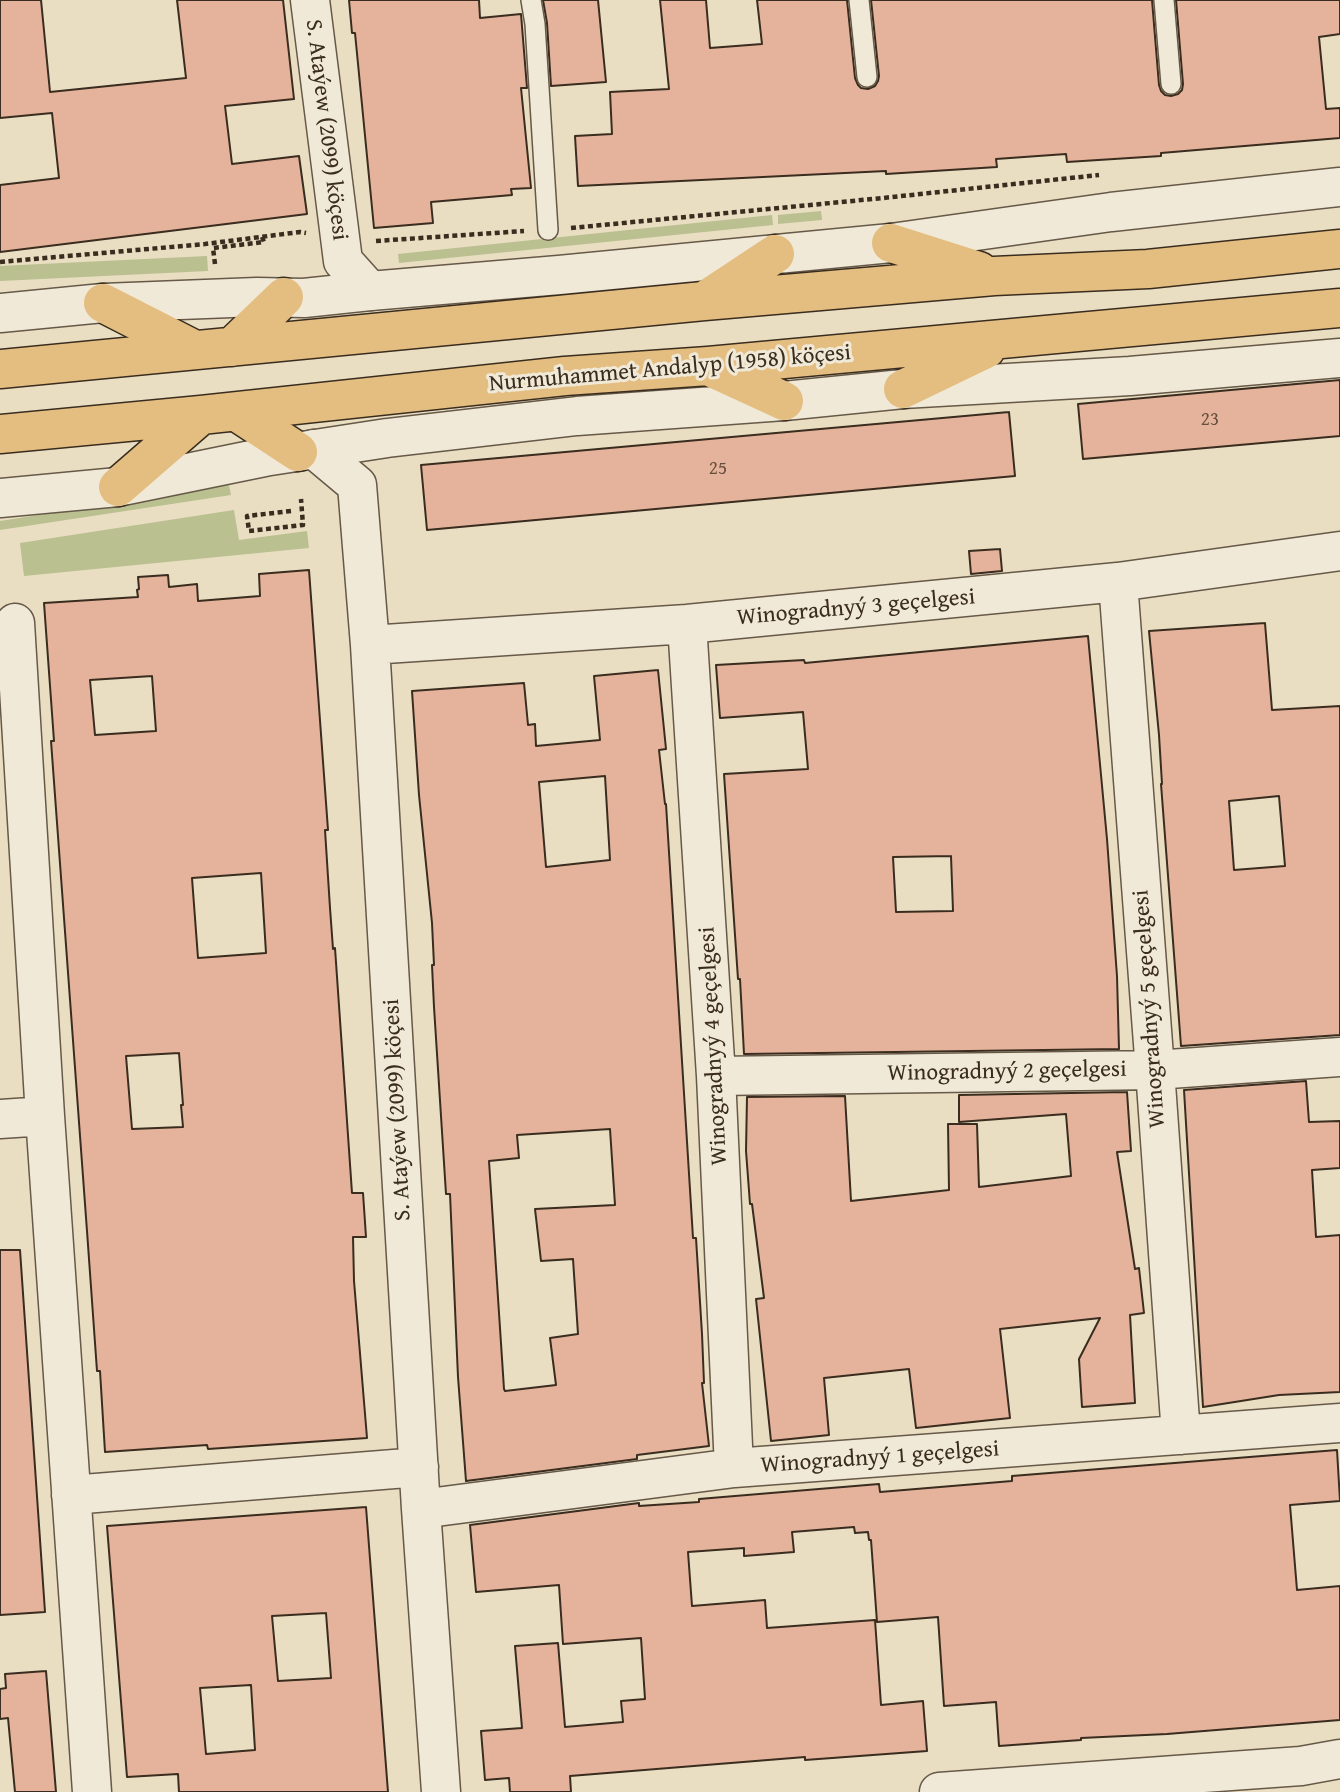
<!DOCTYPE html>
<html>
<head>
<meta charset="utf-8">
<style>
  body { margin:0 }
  canvas { display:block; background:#e9ddc2 }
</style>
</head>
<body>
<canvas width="1340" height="1792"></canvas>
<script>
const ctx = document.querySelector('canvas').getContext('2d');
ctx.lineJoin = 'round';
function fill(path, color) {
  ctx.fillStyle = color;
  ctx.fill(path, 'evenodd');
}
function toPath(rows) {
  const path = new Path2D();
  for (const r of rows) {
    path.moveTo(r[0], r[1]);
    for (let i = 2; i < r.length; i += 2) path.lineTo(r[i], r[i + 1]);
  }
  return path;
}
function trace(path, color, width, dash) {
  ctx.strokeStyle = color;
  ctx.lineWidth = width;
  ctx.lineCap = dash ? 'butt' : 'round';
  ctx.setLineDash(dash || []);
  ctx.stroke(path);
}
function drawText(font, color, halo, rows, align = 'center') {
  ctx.font = font + ' "Gentium Book Plus",serif';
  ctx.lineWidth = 6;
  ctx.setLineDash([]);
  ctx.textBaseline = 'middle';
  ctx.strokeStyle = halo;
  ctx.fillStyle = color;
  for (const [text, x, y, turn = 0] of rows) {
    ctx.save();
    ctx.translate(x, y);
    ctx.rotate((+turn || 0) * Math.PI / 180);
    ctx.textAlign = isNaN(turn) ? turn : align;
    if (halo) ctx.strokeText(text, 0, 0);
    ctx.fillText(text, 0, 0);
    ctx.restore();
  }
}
const green = toPath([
  [821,211,822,220,778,224,778,215],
  [772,215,773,225,399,263,398,254],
  [207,256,208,271,0,281,0,266],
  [229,485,231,495,0,530,0,521],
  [234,510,239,540,307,531,309,548,24,576,20,543]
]);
const building = toPath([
  [0,0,41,0,50,92,186,78,177,0,283,0,294,99,225,106,232,164,299,156,307,214,0,252,0,185,59,178,52,113,0,118,0,0],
  [349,0,479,0,480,18,521,14,527,88,521,88,531,188,511,189,512,195,431,202,433,223,374,228,355,33,352,33,349,0],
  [543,0,598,0,606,82,551,86,547,23,543,0],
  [660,0,706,0,710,48,762,44,757,0,847,0,855,78,858,85,861,88,868,89,875,86,878,81,879,76,871,0,1152,0,1159,85,1161,91,1165,95,1171,96,1178,94,1182,90,1183,84,1176,0,1340,0,1340,34,1319,37,1326,109,1340,108,1340,138,1161,153,1161,156,1067,162,1066,154,996,159,997,167,886,174,886,171,578,186,575,136,612,134,610,92,669,89,660,0],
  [1340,380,1340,436,1083,459,1078,404,1340,380],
  [1009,412,1015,476,427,530,421,465,1009,412],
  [1000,549,1002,571,971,574,969,551,1000,549],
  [309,570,328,830,325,830,330,908,333,949,335,948,352,1193,363,1193,366,1237,353,1237,354,1281,367,1438,208,1449,207,1445,105,1452,100,1371,97,1371,87,1231,51,741,54,741,44,603,138,597,137,590,139,589,138,577,168,575,169,587,197,584,198,601,260,596,259,574,309,570],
  [152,676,156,731,95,735,90,680,152,676],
  [261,873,266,953,198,958,192,878,261,873],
  [179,1053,183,1105,181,1105,183,1127,132,1129,126,1056,179,1053],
  [1265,623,1272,710,1340,706,1340,1035,1181,1046,1161,784,1162,784,1159,735,1149,631,1265,623],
  [1279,796,1285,866,1234,870,1229,801,1279,796],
  [1088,636,1107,839,1117,976,1119,1049,744,1054,740,979,738,979,724,774,808,769,803,712,720,718,716,665,804,660,805,663,1088,636],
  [951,856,953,911,896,912,893,857,951,856],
  [658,670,666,749,659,750,665,804,666,804,693,1238,696,1238,702,1334,704,1383,702,1383,709,1446,637,1455,637,1459,466,1481,458,1377,450,1194,446,1194,434,1007,432,965,434,965,432,923,419,795,412,691,524,683,528,725,535,724,536,746,600,740,594,676,658,670],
  [605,776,610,860,546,867,539,782,605,776],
  [610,1129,615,1205,535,1209,541,1261,573,1259,578,1334,550,1338,556,1385,505,1391,504,1389,489,1161,519,1158,517,1135,610,1129],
  [1306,1081,1309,1122,1340,1121,1340,1168,1312,1170,1316,1237,1340,1235,1340,1392,1279,1395,1203,1407,1184,1090,1306,1081],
  [1127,1092,1131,1151,1117,1152,1135,1269,1139,1268,1144,1313,1130,1315,1135,1403,1082,1407,1079,1359,1100,1318,1000,1329,1010,1418,916,1428,909,1369,824,1378,829,1435,771,1441,756,1299,764,1298,752,1204,750,1204,746,1151,747,1097,845,1096,851,1201,949,1190,948,1124,977,1124,979,1187,1071,1176,1066,1114,959,1122,959,1095,1127,1092],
  [0,1250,20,1250,45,1612,0,1615,0,1250],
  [1337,1450,1340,1501,1290,1505,1297,1590,1340,1586,1340,1720,1167,1734,1081,1738,1081,1740,999,1746,996,1702,944,1706,938,1617,877,1622,871,1540,869,1540,868,1532,855,1533,854,1527,792,1532,794,1552,744,1556,744,1548,688,1552,692,1606,765,1600,767,1628,875,1620,881,1705,923,1701,927,1751,805,1760,805,1757,570,1776,571,1792,510,1792,509,1778,485,1780,481,1731,522,1728,515,1646,558,1643,565,1727,623,1722,621,1701,645,1699,641,1638,563,1644,559,1585,476,1592,470,1525,639,1503,639,1506,699,1502,699,1499,879,1484,880,1492,1012,1481,1012,1476,1337,1450],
  [366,1507,388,1792,179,1792,178,1774,127,1777,107,1526,366,1507],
  [326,1613,331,1678,278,1681,272,1616,326,1613],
  [251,1685,255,1750,206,1754,200,1688,251,1685],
  [46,1671,56,1792,15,1792,8,1718,0,1719,0,1689,6,1688,5,1674,46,1671]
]);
const path = toPath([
  [571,228,883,198,1099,175],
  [376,241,524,231],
  [0,262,205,244,300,232,306,233],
  [215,264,213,248,264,242,262,237],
  [291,511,247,516,249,531,303,525,301,499]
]);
const service = toPath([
  [531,0,535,24,548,230],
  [859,0,867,77],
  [1164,0,1171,84]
]);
const minor = toPath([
  [310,0,343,261,370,291],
  [314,449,357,485,370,645,421,1509,441,1792],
  [1118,582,1155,1070,1181,1435],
  [15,623,45,1116,92,1792],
  [687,624,716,1076,734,1468],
  [370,645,687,624,1118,582,1340,551],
  [716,1076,1155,1070,1340,1057],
  [0,1119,45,1116],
  [71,1495,419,1467],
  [421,1509,734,1468,1340,1423],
  [939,1792,1301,1766,1340,1759]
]);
const tertiary = toPath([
  [0,313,103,303,257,297,304,298,370,291,559,275,891,243,1111,212,1340,187],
  [0,498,118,487,270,456,387,438,577,416,784,401,903,389,1130,376,1340,358]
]);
const primary = toPath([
  [891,243,979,271],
  [707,299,775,254],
  [103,303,195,350],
  [232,347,284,297],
  [710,367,784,401],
  [0,369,704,301,994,276,1148,269,1340,249],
  [903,389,986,349],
  [237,412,298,452],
  [0,434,201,415,565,376,708,366,1340,308],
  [118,487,201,415]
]);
const numberNames = [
  ["23",1210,420],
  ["25",718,469]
];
const streetNames = [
  ["S. Ataýew (2099) köçesi",326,130,83],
  ["Nurmuhammet Andalyp (1958) köçesi",670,369,-5],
  ["Winogradnyý 3 geçelgesi",856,608,-5],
  ["Winogradnyý 5 geçelgesi",1150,1009,-94],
  ["Winogradnyý 4 geçelgesi",714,1046,-93],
  ["Winogradnyý 2 geçelgesi",1007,1072,-1],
  ["S. Ataýew (2099) köçesi",398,1110,-93],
  ["Winogradnyý 1 geçelgesi",880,1458,-4]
];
fill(green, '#bac090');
fill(building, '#e5b39b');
trace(building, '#3a2d1f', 2);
trace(service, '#665948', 22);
trace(minor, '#665948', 41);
trace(tertiary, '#665948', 41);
trace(primary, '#3a2d1f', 41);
trace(path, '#3a2d1f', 4.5, [5, 3.5]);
trace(service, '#f1e9d7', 19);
trace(minor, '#f1e9d7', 38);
trace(tertiary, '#f1e9d7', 38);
trace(primary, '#e4be81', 38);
drawText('19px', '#654e3e', null, numberNames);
drawText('23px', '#3a2d1f', '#f1e9d7', streetNames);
</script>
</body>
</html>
